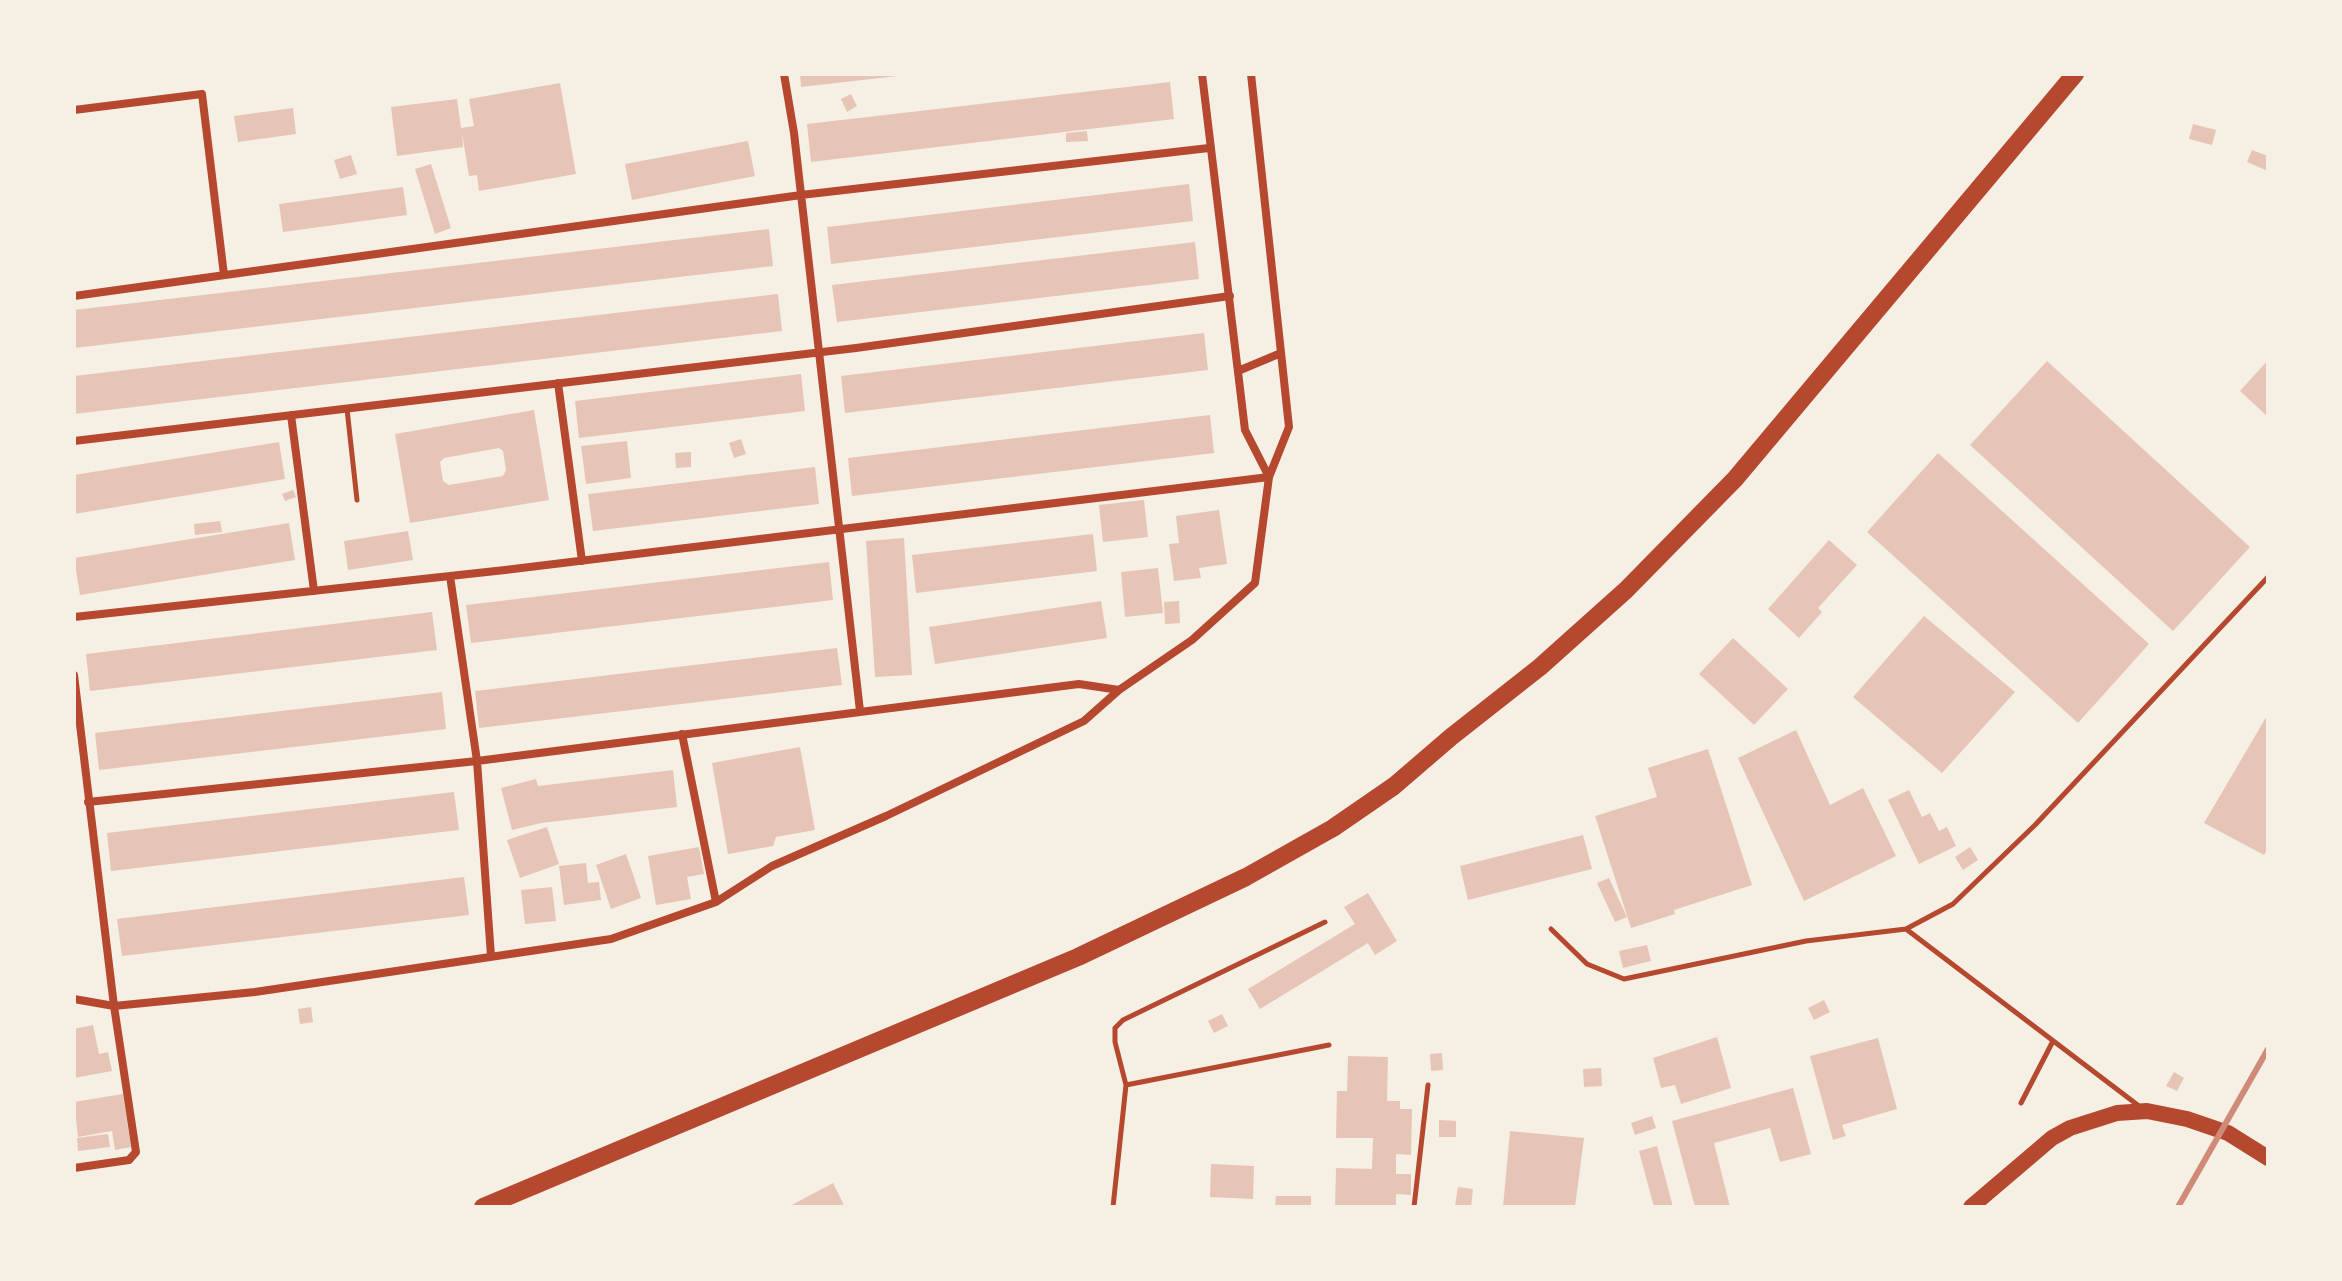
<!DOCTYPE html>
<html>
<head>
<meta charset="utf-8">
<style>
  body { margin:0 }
  #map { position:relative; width:2342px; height:1281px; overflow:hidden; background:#f6efe4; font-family:"Crimson Pro",serif }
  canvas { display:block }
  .frame { position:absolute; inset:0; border:76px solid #f6efe4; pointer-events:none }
</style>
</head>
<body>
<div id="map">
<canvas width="2342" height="1281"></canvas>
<div class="frame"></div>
</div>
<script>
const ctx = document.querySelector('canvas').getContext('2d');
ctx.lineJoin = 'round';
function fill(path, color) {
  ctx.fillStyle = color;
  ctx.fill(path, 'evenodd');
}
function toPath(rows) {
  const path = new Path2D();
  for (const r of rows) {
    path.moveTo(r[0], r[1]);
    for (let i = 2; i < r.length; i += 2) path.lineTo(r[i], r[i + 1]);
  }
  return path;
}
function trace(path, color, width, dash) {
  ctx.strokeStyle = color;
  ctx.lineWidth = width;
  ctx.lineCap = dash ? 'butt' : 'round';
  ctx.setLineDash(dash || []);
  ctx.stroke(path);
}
const building = toPath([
  [800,74,898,74,898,76,801,87],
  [1170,82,1174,119,811,162,807,124],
  [560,83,576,174,479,191,477,175,469,176,462,133,463,147,397,156,391,107,457,99,461,128,474,126,469,99],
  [851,94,857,106,847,112,841,99],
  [293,108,296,134,238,142,234,116],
  [2193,124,2216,130,2212,145,2189,139],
  [1087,131,1088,141,1066,142,1066,133],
  [748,141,755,176,632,200,625,164],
  [2252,150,2268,156,2268,171,2247,162],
  [351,155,357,174,340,179,334,160],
  [431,164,451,228,435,234,415,169],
  [1189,184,1193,221,831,264,827,227],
  [403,187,407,215,283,232,279,204],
  [769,229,773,266,74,348,74,310],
  [1195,242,1199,279,837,322,832,285],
  [778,294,782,331,74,414,74,376],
  [1204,333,1208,370,845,413,841,376],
  [2268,360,2268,417,2240,391],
  [2047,361,2250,547,2173,631,1970,445],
  [801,374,805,411,579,438,575,401],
  [534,410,549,500,410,523,395,434],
  [499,448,503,451,506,470,503,476,449,485,443,481,440,462,444,458],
  [1210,415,1214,453,852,496,848,458],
  [741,439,746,454,734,458,729,443],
  [627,441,631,478,586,484,581,446],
  [279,442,285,479,74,514,74,475],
  [691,452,691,467,676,468,675,453],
  [1938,453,2149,644,2078,723,1867,532],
  [815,467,819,504,593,531,588,494],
  [293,490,296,497,285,501,282,494],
  [1144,500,1148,537,1103,542,1099,505],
  [1219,510,1227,564,1199,568,1201,578,1174,581,1169,544,1179,543,1176,516],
  [220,521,222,532,195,535,194,524],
  [289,523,295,560,80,595,74,558],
  [408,531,413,560,348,570,344,541],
  [1093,534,1097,571,916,593,912,555],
  [904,538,912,675,875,677,866,541],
  [1829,540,1857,565,1818,608,1822,612,1799,638,1768,609],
  [829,562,833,600,471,643,466,605],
  [1158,568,1163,613,1125,617,1121,572],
  [1101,601,1107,638,935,664,929,627],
  [1179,601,1180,623,1165,624,1164,602],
  [432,612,437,650,90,691,86,654],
  [1924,616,2015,692,1942,773,1853,697],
  [1733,638,1788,689,1754,725,1699,674],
  [837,648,842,685,479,728,475,691],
  [442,692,446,729,99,770,95,733],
  [2268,714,2268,848,2264,855,2204,823],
  [1796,730,1830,805,1863,788,1896,856,1804,901,1738,758],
  [800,747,815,830,776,837,773,846,728,854,712,763],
  [1708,749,1752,885,1674,910,1675,914,1631,928,1595,816,1657,797,1648,768],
  [673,770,677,807,541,823,512,830,501,788,536,779,538,786],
  [1909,790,1922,817,1930,813,1939,831,1947,827,1956,846,1919,864,1888,800],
  [454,792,459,830,111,871,107,833],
  [547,827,559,864,520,878,507,840],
  [1583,835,1592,869,1468,900,1460,866],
  [699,847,704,874,687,877,691,899,656,905,648,856],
  [1970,847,1978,860,1963,870,1955,857],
  [626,854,641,898,611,909,596,865],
  [586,863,588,883,599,882,601,900,564,905,559,866],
  [464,877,469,915,122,956,117,919],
  [1609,878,1627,917,1615,922,1597,883],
  [552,887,556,921,525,924,521,890],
  [1368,893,1397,941,1375,955,1368,943,1260,1009,1248,989,1355,924,1344,907],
  [1647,945,1651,961,1623,968,1619,951],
  [1824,1000,1830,1012,1814,1020,1808,1008],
  [311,1007,313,1022,300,1024,298,1009],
  [1222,1014,1228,1026,1214,1033,1208,1021],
  [93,1025,99,1054,108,1052,112,1071,74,1078,74,1029],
  [1717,1037,1731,1088,1681,1104,1675,1085,1661,1088,1653,1058],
  [1878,1038,1897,1109,1842,1125,1846,1136,1833,1140,1810,1056],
  [1442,1053,1443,1070,1431,1071,1430,1054],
  [1348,1056,1388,1057,1387,1101,1400,1101,1400,1109,1412,1109,1411,1155,1396,1154,1396,1174,1411,1174,1411,1195,1396,1194,1396,1207,1335,1207,1336,1168,1372,1169,1373,1138,1336,1138,1337,1091,1347,1091],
  [1601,1068,1602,1086,1584,1087,1583,1069],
  [2174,1072,2184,1078,2177,1091,2166,1086],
  [1793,1088,1811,1154,1780,1162,1770,1128,1714,1143,1730,1207,1695,1207,1672,1121],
  [123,1094,131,1147,115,1150,112,1131,78,1137,74,1102],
  [1652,1116,1656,1128,1635,1135,1631,1123],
  [1439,1120,1456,1121,1456,1137,1439,1137],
  [1510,1131,1584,1138,1575,1207,1503,1207],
  [108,1134,110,1147,78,1151,77,1138],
  [1657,1146,1673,1207,1654,1207,1639,1151],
  [1211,1164,1254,1166,1253,1199,1210,1197],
  [833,1183,845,1207,788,1207],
  [1458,1187,1473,1189,1471,1207,1455,1206],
  [1276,1196,1311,1196,1311,1207,1275,1207]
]);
const service = toPath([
  [347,409,357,500],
  [1551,929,1587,964,1624,979,1806,941,1906,929,2139,1106],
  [1906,929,1953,904,2035,825,2268,577],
  [1126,1085,1329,1045],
  [2021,1103,2053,1041],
  [1113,1207,1126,1085,1115,1042,1115,1028,1123,1020,1325,922],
  [1414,1207,1428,1085]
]);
const minor = toPath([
  [784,74,794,133,860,711],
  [1202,74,1245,430,1269,477],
  [74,110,202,94,224,275],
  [74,296,801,195,1209,148],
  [1238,371,1281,353],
  [558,383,582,561],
  [291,415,314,591],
  [74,441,856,348,1230,296],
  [450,576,477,761,491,956],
  [74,617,505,570,1269,477],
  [74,675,114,1006,136,1152,129,1160,74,1168],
  [682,734,716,902],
  [88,802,477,761,1079,684,1119,690,1192,640,1255,583,1269,477,1289,427,1251,74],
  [74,999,114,1006,255,992,611,939,716,902,772,866,886,816,1084,721,1119,690]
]);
const secondary = toPath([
  [1971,1207,2052,1138,2070,1128,2117,1113,2147,1111,2187,1119,2228,1133,2268,1158]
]);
const primary = toPath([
  [483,1207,1078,957,1246,877,1333,828,1394,786,1451,737,1540,667,1626,590,1735,479,2075,74]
]);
const rail = toPath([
  [2178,1207,2268,1049]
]);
fill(building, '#e6c5b7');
trace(service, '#b5482f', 5);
trace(minor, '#b5482f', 8);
trace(secondary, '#b5482f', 16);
trace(primary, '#b5482f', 18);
trace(rail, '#cf8b77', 6);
</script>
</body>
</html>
